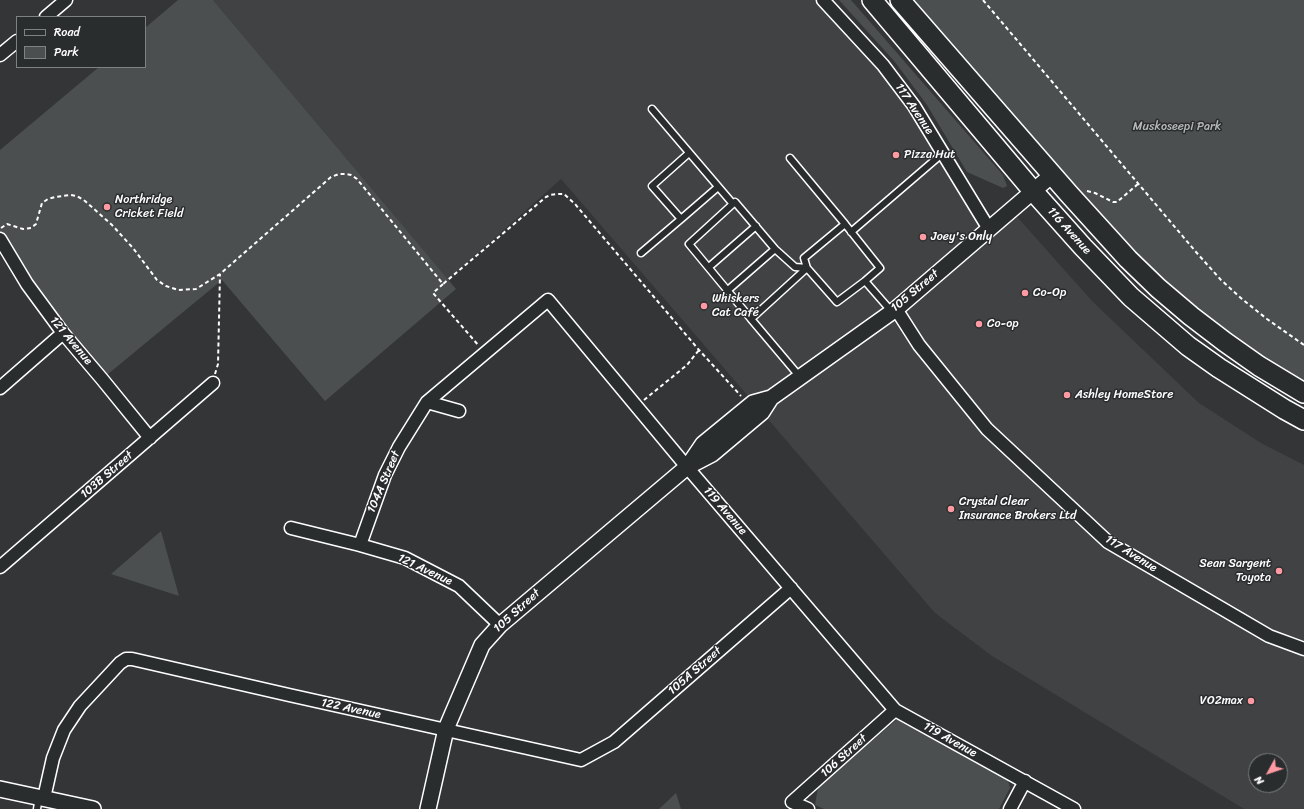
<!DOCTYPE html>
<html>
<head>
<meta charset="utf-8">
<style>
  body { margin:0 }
  #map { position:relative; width:1304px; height:809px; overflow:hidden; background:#333536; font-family:Sriracha,sans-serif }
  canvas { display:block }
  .legend { position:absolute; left:16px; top:16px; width:130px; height:52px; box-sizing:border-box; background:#2a2d2e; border:1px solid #7f8182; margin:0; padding:5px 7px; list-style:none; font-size:12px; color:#fff }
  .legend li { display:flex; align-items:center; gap:8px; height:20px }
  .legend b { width:20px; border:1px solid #7f8182 }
  .north { position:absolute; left:1248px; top:753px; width:40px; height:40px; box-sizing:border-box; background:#2a2d2e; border:1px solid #7f8182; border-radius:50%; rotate:230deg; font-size:11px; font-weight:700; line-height:16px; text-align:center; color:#fff }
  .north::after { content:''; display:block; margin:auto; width:14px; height:18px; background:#ff9aa2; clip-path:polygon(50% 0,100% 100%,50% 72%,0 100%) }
</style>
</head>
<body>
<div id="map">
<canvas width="1304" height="809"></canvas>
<ul class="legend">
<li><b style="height:5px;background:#2a2d2e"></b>Road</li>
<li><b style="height:11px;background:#4c4f50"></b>Park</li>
</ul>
<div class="north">N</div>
</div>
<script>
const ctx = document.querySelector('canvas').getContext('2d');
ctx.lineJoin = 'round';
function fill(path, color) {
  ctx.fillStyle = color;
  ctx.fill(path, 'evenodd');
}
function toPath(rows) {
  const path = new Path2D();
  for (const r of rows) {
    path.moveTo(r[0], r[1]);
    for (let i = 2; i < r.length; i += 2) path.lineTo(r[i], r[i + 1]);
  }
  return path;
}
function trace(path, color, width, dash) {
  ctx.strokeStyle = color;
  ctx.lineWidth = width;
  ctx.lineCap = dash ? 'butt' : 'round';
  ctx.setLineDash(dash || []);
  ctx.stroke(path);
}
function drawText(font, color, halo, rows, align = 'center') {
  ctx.font = font + ' Sriracha,sans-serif';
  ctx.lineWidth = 3;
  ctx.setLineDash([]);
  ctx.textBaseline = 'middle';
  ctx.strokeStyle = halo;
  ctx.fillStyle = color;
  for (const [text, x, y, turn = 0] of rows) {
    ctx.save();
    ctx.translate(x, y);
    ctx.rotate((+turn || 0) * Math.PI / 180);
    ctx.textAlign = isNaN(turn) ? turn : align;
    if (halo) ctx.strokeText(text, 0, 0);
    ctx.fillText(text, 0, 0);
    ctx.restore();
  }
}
const built = toPath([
  [213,0,823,0,883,65,989,229,1011,210,1093,302,1199,403,1261,443,1304,465,1304,809,1244,809,992,656,935,613,561,179,448,280],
  [1256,761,1280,761,1280,785,1256,785]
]);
const green = toPath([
  [178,0,213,0,456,289,325,401,222,280,102,379,0,239,0,150,99,67,145,67,145,28],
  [839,0,851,0,1003,175,1007,186,1003,188,967,172,927,105,895,62],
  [909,0,1304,0,1304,393,1158,288],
  [161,531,179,596,111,574],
  [901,716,1007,777,1010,788,999,809,824,809,815,805,818,787],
  [676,793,681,809,659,809]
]);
const path = toPath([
  [983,0,1196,252,1221,280,1242,299,1267,319,1304,345],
  [1087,191,1095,193,1113,202,1117,202,1138,184],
  [1,228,7,224,23,229,31,228,36,224,42,203,48,199,55,197,71,195,77,196,85,201,112,225,133,248,157,280,166,286,178,290,196,289,220,274,331,177,339,174,346,174,351,175,357,179,443,284,546,197,550,195,557,194,564,194,575,204,699,350,741,396],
  [443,284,433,293,479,346],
  [215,374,218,364,220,274],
  [644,400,687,365,699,350]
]);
const service = toPath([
  [652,109,733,204],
  [689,153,652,186,681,219,718,187],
  [790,158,845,224],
  [851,232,943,153],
  [641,253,681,219],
  [709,267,756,226],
  [728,290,775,249],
  [751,319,689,244,735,202,775,249,795,267,807,268,804,258,845,224,880,268,865,281],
  [800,377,751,319,807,268,837,302,865,281,892,312],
  [37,809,39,797]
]);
const minor = toPath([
  [823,0,883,65,914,106,989,229],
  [46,17,66,0],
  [0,55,17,41],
  [0,239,27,284,63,333,102,379,150,438],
  [896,309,919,345,987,429,1108,542,1269,636,1304,649],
  [0,388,63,333],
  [427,402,459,411],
  [291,528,360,545,405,558,459,586,500,625],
  [360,545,385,475,399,447,427,402,548,300,687,467,895,710,1074,809],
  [0,567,213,383],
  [44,798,53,758,64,730,80,706,120,663,126,659,132,659,289,695,581,760,614,742,791,588],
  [808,809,792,802,895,710],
  [1010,809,1025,781]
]);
const tertiary = toPath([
  [688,466,703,444,753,403,771,398,896,309,1052,175],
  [0,789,93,809],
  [428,809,446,729,482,645,500,625,687,467,712,454,762,412,771,398]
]);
const primary = toPath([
  [872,0,1033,191,1083,247,1131,297,1188,346,1219,368,1284,409,1304,420],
  [900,0,1069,194,1128,259,1158,288,1191,316,1225,342,1259,366,1304,393]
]);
const markers = [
  [896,155,4,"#ff9aa2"],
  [107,207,4,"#ff9aa2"],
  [923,237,4,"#ff9aa2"],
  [1025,293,4,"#ff9aa2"],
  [704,306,4,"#ff9aa2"],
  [979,324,4,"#ff9aa2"],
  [1067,395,4,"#ff9aa2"],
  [951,509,4,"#ff9aa2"],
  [1279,571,4,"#ff9aa2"],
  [1251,701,4,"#ff9aa2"]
];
const streetNames = [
  ["117 Avenue",914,109,56],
  ["116 Avenue",1069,231,48],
  ["105 Street",915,291,-40],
  ["121 Avenue",71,341,50],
  ["103B Street",107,475,-41],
  ["104A Street",384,482,-67],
  ["119 Avenue",725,511,49],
  ["117 Avenue",1131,554,32],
  ["121 Avenue",425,570,25],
  ["105 Street",517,611,-42],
  ["105A Street",695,671,-41],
  ["122 Avenue",351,709,12],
  ["119 Avenue",950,740,29],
  ["106 Street",844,756,-42]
];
const parkNames = [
  ["Muskoseepi Park",1177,127]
];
const poiNames = [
  ["Pizza Hut",904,155],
  ["Northridge",115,200],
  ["Cricket Field",115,214],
  ["Joey's Only",931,237],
  ["Co-Op",1033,293],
  ["Whiskers",712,299],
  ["Cat Café",712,313],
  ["Co-op",987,324],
  ["Ashley HomeStore",1075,395],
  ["Crystal Clear",959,502],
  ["Insurance Brokers Ltd",959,516],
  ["Sean Sargent",1271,564,"right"],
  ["Toyota",1271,578,"right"],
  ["VO2max",1243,701,"right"]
];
fill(built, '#404243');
fill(green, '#4c4f50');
trace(service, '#fff', 9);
trace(minor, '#fff', 15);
trace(tertiary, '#fff', 18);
trace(primary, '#fff', 22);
trace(path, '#fff', 2, [4, 3]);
trace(service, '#2a2d2e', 6);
trace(minor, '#2a2d2e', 12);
trace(tertiary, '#2a2d2e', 15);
trace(primary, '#2a2d2e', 19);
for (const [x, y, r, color] of markers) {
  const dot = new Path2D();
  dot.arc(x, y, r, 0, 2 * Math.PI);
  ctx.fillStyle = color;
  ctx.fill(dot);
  trace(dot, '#2a2d2e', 1.5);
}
drawText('12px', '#fff', '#2a2d2e', streetNames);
drawText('12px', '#b7b9b9', '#2a2d2e', parkNames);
drawText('12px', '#fff', '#2a2d2e', poiNames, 'left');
</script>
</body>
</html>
